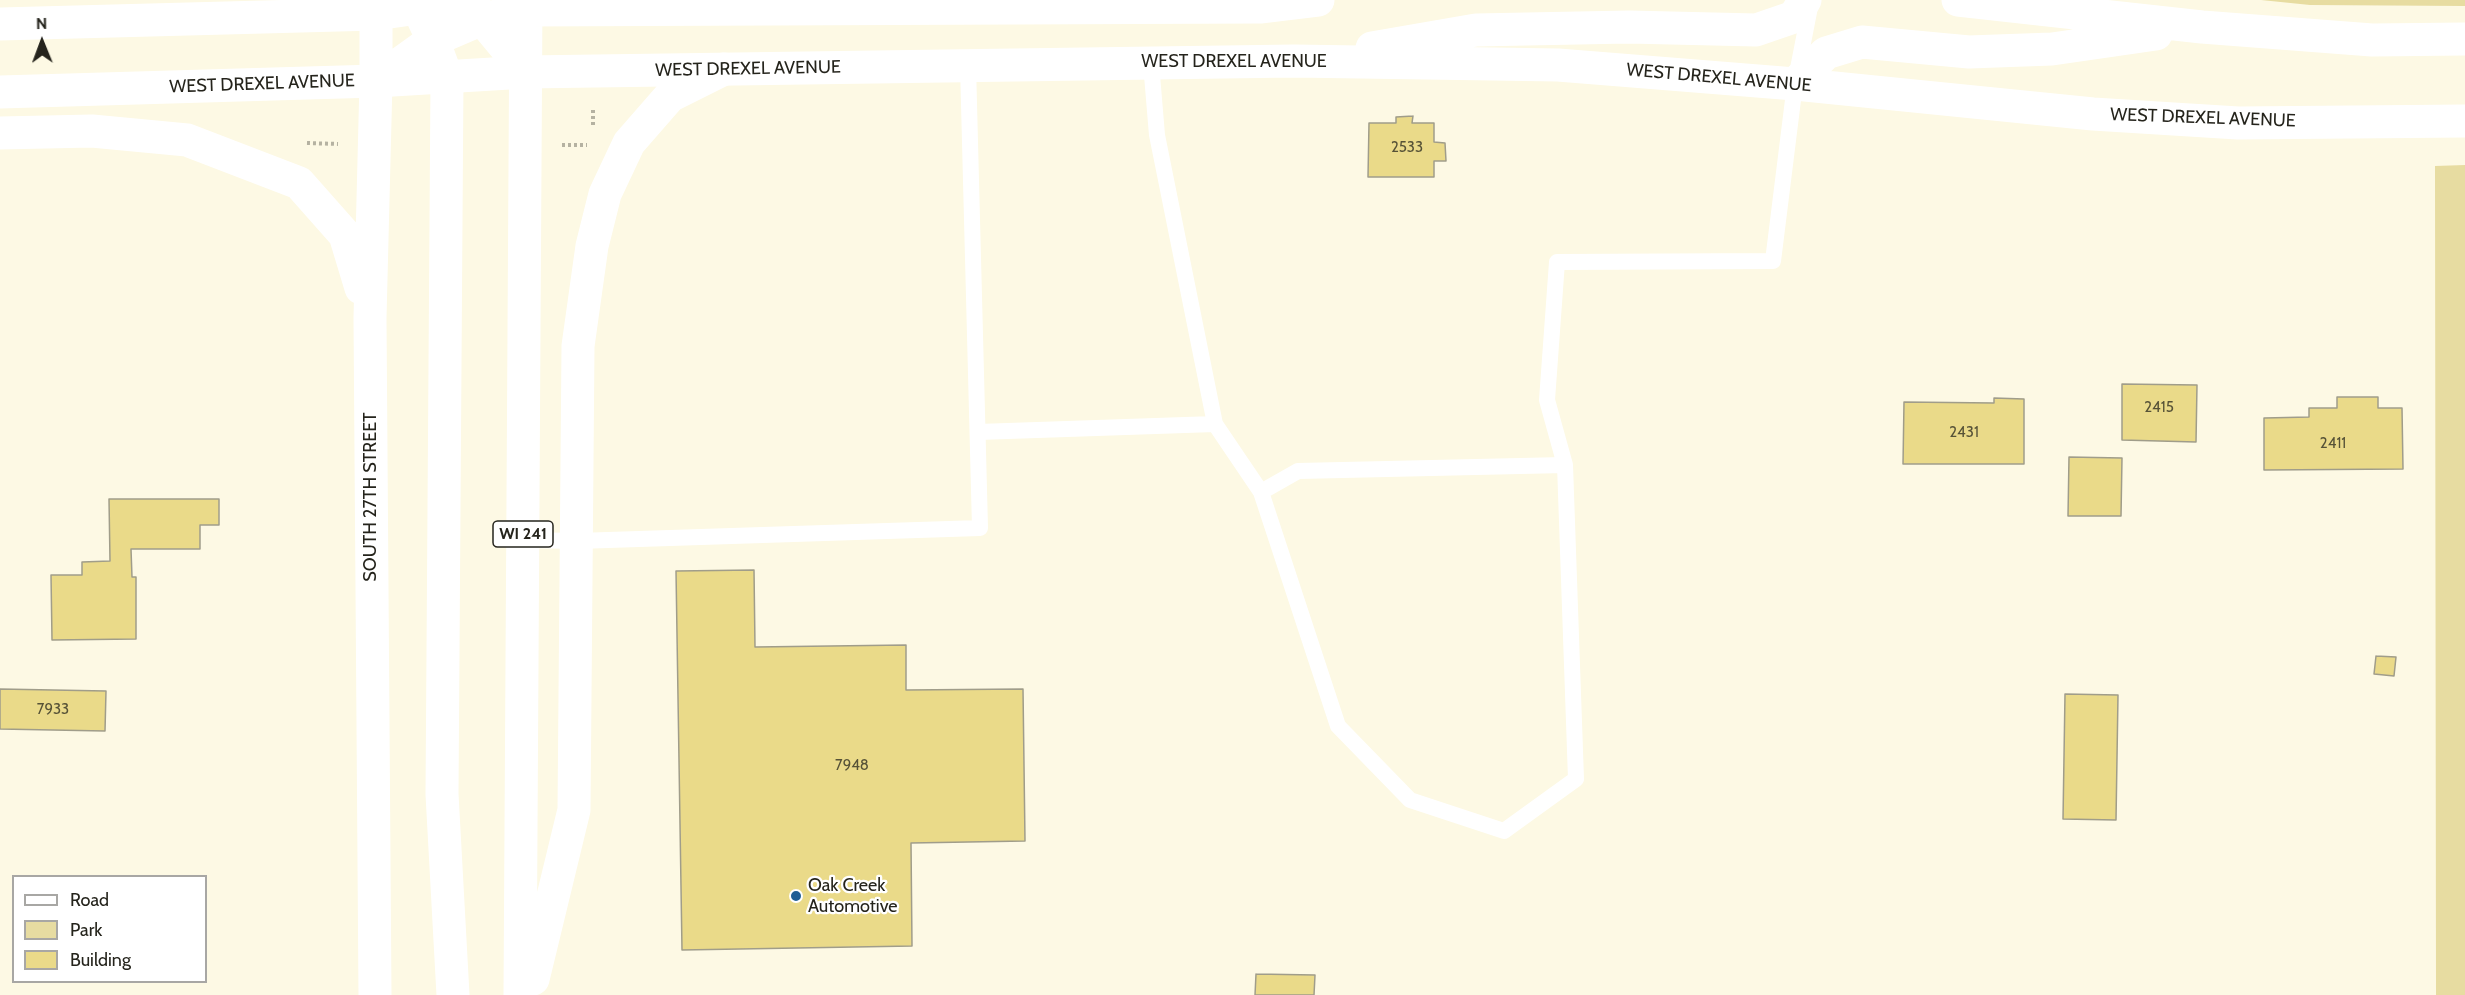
<!DOCTYPE html>
<html>
<head>
<meta charset="utf-8">
<style>
  body { margin:0 }
  #map { position:relative; width:2465px; height:995px; overflow:hidden; background:#fdf9e4; font-family:Cabin,sans-serif }
  canvas { display:block }
  .legend { position:absolute; left:12px; top:875px; width:195px; height:108px; box-sizing:border-box; background:#fff; border:2px solid #a8a7a4; margin:0; padding:8px 10px; list-style:none; font-size:18px; color:#25241c }
  .legend li { display:flex; align-items:center; gap:12px; height:30px }
  .legend b { width:30px; border:2px solid #a8a7a4 }
  .north { position:absolute; left:12px; top:12px; width:60px; height:60px; -webkit-text-stroke:4px #fff; paint-order:stroke; rotate:359deg; font-size:16px; font-weight:700; line-height:24px; text-align:center; color:#25241c }
  .north::after { content:''; display:block; margin:auto; width:21px; height:27px; background:#25241c; clip-path:polygon(50% 0,100% 100%,50% 72%,0 100%) }
</style>
</head>
<body>
<div id="map">
<canvas width="2465" height="995"></canvas>
<ul class="legend">
<li><b style="height:8px;background:#fff"></b>Road</li>
<li><b style="height:16px;background:#e7dca1"></b>Park</li>
<li><b style="height:16px;background:#eada89"></b>Building</li>
</ul>
<div class="north">N</div>
</div>
<script>
const ctx = document.querySelector('canvas').getContext('2d');
ctx.lineJoin = 'round';
function fill(path, color) {
  ctx.fillStyle = color;
  ctx.fill(path, 'evenodd');
}
function toPath(rows) {
  const path = new Path2D();
  for (const r of rows) {
    path.moveTo(r[0], r[1]);
    for (let i = 2; i < r.length; i += 2) path.lineTo(r[i], r[i + 1]);
  }
  return path;
}
function trace(path, color, width, dash) {
  ctx.strokeStyle = color;
  ctx.lineWidth = width;
  ctx.lineCap = dash ? 'butt' : 'round';
  ctx.setLineDash(dash || []);
  ctx.stroke(path);
}
function drawText(font, color, halo, rows, align = 'center') {
  ctx.font = font + ' Cabin,sans-serif';
  ctx.lineWidth = 4.5;
  ctx.setLineDash([]);
  ctx.textBaseline = 'middle';
  ctx.strokeStyle = halo;
  ctx.fillStyle = color;
  for (const [text, x, y, turn = 0] of rows) {
    ctx.save();
    ctx.translate(x, y);
    ctx.rotate((+turn || 0) * Math.PI / 180);
    ctx.textAlign = isNaN(turn) ? turn : align;
    if (halo) ctx.strokeText(text, 0, 0);
    ctx.fillText(text, 0, 0);
    ctx.restore();
  }
}
const green = toPath([
  [2261,0,2465,0,2465,6,2310,5],
  [2465,165,2465,995,2436,995,2435,166]
]);
const building = toPath([
  [1413,116,1412,123,1434,123,1434,142,1445,143,1446,161,1434,161,1434,177,1368,177,1369,123,1396,123,1396,117,1413,116],
  [2122,384,2197,385,2196,442,2122,440,2122,384],
  [2337,397,2378,397,2378,408,2402,408,2403,469,2264,470,2264,418,2309,417,2309,408,2337,408,2337,397],
  [1994,398,2024,399,2024,464,1903,464,1904,402,1994,403,1994,398],
  [2069,457,2122,458,2121,516,2068,516,2069,457],
  [109,499,219,499,219,525,200,525,200,549,131,549,132,577,136,577,136,639,52,640,51,575,82,575,82,562,110,561,109,499],
  [754,570,755,647,906,645,906,690,1023,689,1025,841,911,843,912,946,682,950,676,571,754,570],
  [2376,656,2396,657,2394,676,2374,674,2376,656],
  [0,689,106,691,105,731,0,729,0,689],
  [2065,694,2118,695,2116,820,2063,819,2065,694],
  [1256,974,1315,975,1314,995,1255,995,1256,974]
]);
const path = toPath([
  [593,125,593,109],
  [307,143,338,144],
  [562,145,587,145]
]);
const lane = toPath([
  [1215,424,1261,492,1338,726,1410,800,1504,831,1576,779,1565,465,1547,400,1557,262,1773,261,1795,84,1810,7],
  [978,432,1215,424,1157,135,1151,63],
  [1261,492,1298,471,1565,465],
  [523,540,577,541,980,528,968,65]
]);
const secondary = toPath([
  [1958,0,2202,27,2372,40,2465,39],
  [1372,48,1476,30,1629,27,1756,30,1794,17,1805,0],
  [1795,84,1826,53,1862,42,1969,52,2052,49,2156,34],
  [0,92,376,81,526,72,1294,61,1558,65,1795,84,2093,114,2238,123,2465,121]
]);
const primary = toPath([
  [411,0,418,8,433,40,447,78,442,794,453,995],
  [473,3,482,19,526,72],
  [0,24,376,14,418,8,449,0],
  [376,81,433,40,482,19,526,10,1260,7,1318,0],
  [0,133,92,131,187,140,299,183,345,235,361,288],
  [533,979,574,810,578,346,592,246,605,194,629,143,670,96,724,69],
  [375,995,370,318,376,81,376,0],
  [520,995,526,0]
]);
const markers = [
  [796,896,6,"#1f5e94"]
];
const numberNames = [
  ["2533",1407,148],
  ["2415",2159,408],
  ["2431",1964,433],
  ["2411",2333,444],
  ["7933",53,710],
  ["7948",852,766]
];
const shields = [
  [523,534,60]
];
const shieldNames = [
  ["WI 241",523,534]
];
const streetNames = [
  ["WEST DREXEL AVENUE",1234,62],
  ["WEST DREXEL AVENUE",748,69,-1],
  ["WEST DREXEL AVENUE",1719,78,5],
  ["WEST DREXEL AVENUE",262,84,-2],
  ["WEST DREXEL AVENUE",2203,118,2],
  ["SOUTH 27TH STREET",371,497,-90]
];
const poiNames = [
  ["Oak Creek",808,886],
  ["Automotive",808,907]
];
fill(green, '#e7dca1');
fill(building, '#eada89');
trace(building, '#a09d8a', 1.5);
trace(path, '#b5b2a1', 4, [3, 3]);
trace(lane, '#fff', 16);
trace(secondary, '#fff', 33);
trace(primary, '#fff', 33);
for (const [x, y, r, color] of markers) {
  const dot = new Path2D();
  dot.arc(x, y, r, 0, 2 * Math.PI);
  ctx.fillStyle = color;
  ctx.fill(dot);
  trace(dot, '#fff', 2);
}
drawText('15px', '#565237', null, numberNames);
for (const [x, y, w] of shields) {
  const box = new Path2D();
  box.roundRect(x - w / 2, y - 13, w, 26, 4.5);
  ctx.fillStyle = '#fff';
  ctx.fill(box);
  trace(box, '#25241c', 1.5);
}
drawText('bold 16px', '#25241c', null, shieldNames);
drawText('18px', '#25241c', '#fff', streetNames);
drawText('18px', '#25241c', '#fff', poiNames, 'left');
</script>
</body>
</html>
